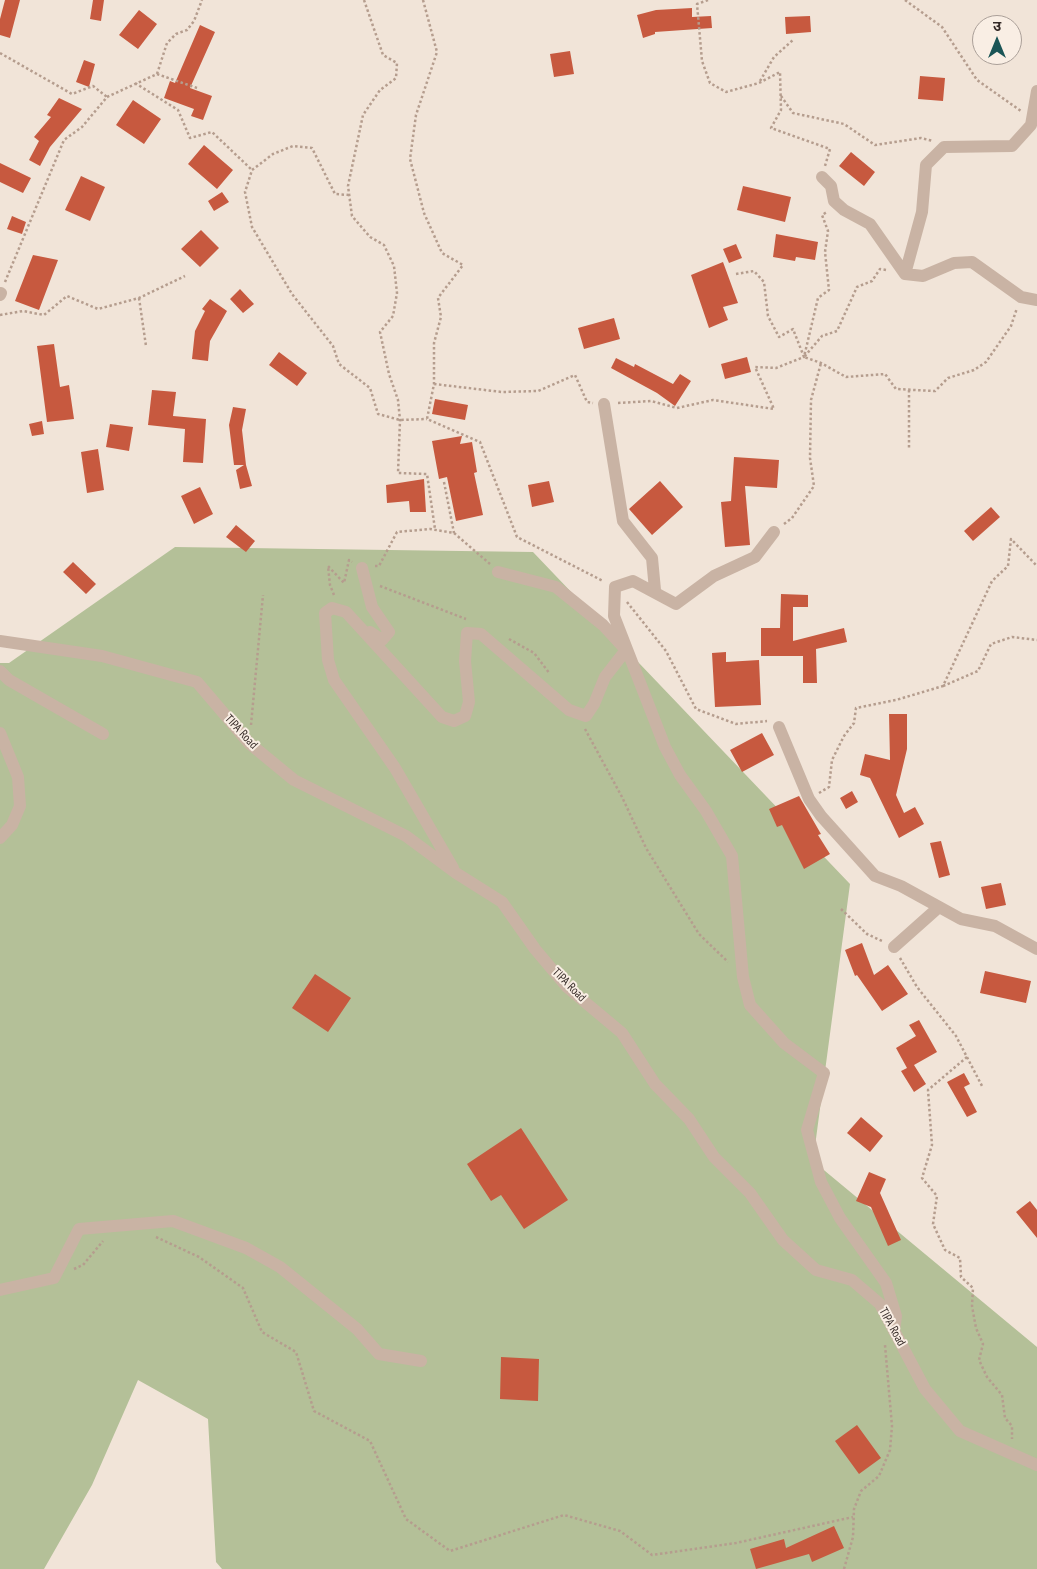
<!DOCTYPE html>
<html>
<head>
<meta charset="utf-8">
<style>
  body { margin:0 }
  #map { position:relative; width:1037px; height:1569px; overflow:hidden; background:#f1e4d8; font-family:"PT Sans Narrow","Noto Sans Devanagari",sans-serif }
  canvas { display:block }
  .north { position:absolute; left:972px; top:15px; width:50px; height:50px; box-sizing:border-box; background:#f9eee4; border:1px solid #aa9f98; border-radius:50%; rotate:0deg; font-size:14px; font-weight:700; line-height:20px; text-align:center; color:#342926 }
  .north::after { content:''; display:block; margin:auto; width:18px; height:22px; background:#1b5556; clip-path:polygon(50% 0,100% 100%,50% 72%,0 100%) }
</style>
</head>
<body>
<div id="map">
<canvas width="1037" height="1569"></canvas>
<div class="north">उ</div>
</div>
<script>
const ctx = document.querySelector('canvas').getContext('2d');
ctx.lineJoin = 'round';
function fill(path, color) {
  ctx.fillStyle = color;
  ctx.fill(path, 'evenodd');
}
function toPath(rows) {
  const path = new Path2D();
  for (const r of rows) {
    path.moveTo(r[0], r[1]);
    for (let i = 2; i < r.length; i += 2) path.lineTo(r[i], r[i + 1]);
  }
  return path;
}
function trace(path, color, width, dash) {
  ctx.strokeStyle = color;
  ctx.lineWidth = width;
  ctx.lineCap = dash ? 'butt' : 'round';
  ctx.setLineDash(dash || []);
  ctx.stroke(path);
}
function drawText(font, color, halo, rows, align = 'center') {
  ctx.font = font + ' "PT Sans Narrow",sans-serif';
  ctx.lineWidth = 4;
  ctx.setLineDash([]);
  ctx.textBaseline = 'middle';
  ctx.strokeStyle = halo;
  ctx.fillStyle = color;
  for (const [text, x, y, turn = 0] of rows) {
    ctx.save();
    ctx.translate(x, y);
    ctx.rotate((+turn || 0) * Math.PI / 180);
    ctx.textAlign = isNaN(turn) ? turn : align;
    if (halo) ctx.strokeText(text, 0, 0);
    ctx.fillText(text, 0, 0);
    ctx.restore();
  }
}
const green = toPath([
  [175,547,533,552,850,884,813,1161,1037,1347,1037,1569,222,1569,216,1562,208,1419,138,1380,92,1485,44,1569,0,1569,0,663,9,663]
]);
const building = toPath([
  [5,0,20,0,10,38,0,35,0,19],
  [93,0,104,0,101,21,90,19],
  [692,8,692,17,711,16,712,28,655,32,655,34,643,38,637,15,656,10],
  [139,10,157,24,138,49,119,35],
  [810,16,811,32,786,34,785,17],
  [200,25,215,32,190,88,212,96,203,120,191,116,194,109,164,98,170,81,175,83],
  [570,51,574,74,554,77,550,54],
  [84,60,95,64,89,87,76,82],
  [920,76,945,78,943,101,918,99],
  [59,98,82,109,50,147,40,166,29,160,39,141,34,137,51,117,47,115],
  [133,100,161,119,144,144,116,125],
  [204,145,233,170,217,189,188,164],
  [851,152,875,172,864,186,839,166],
  [0,163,31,178,23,193,0,182],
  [81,176,105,187,90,221,65,210],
  [743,186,791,197,785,222,737,210],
  [222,192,229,202,214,211,208,201],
  [12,216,26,222,22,234,7,229],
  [201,230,219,248,200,267,181,249],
  [776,234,818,242,815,260,796,257,795,261,773,257],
  [736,244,742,258,729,263,723,249],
  [33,255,58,260,39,310,15,301],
  [723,262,738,303,723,307,728,320,709,328,691,275],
  [240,289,254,304,243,313,230,299],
  [210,299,227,311,210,341,208,361,192,359,195,331,205,311,202,309],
  [614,318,620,339,584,349,578,328],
  [54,344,60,387,69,385,74,419,47,422,37,346],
  [279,352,307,373,297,386,269,365],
  [747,357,751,372,725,379,721,364],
  [616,358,634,367,635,364,673,384,680,374,691,381,675,406,657,393,611,368],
  [152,390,176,392,173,416,206,419,203,463,183,462,185,429,148,425],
  [435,399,468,405,465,420,432,414],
  [233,407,246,409,242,430,246,465,252,486,240,489,236,470,244,465,234,465,229,425],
  [42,421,44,434,32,436,29,424],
  [110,424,133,427,129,451,106,447],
  [462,436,460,444,472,442,477,472,474,473,483,515,456,521,447,477,439,479,432,441],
  [98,449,104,490,87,493,81,452],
  [734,457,779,460,777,488,745,486,750,545,725,547,721,502,731,501],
  [424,479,426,512,410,512,409,501,387,503,386,485],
  [549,481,554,502,532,507,528,485],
  [660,481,683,507,652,535,629,509],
  [200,487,213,514,194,524,181,496],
  [991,507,1000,517,973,541,964,531],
  [236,525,255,541,246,552,226,537],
  [73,562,96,584,86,594,63,572],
  [781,594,808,595,808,607,793,607,793,641,844,628,847,642,816,649,817,683,803,683,803,656,761,656,761,628,780,628],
  [726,652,726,662,759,660,761,705,715,707,712,653],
  [889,714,907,714,907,749,896,795,904,813,915,807,924,824,899,838,870,778,860,775,865,754,890,760],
  [762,733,774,755,742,772,730,750],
  [852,791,858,802,846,809,840,798],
  [799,796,821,834,818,835,830,854,804,869,782,825,777,827,769,809],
  [941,841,950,875,939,878,930,843],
  [1001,883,1006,905,986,909,981,887],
  [862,943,874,975,888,965,908,994,882,1011,857,975,855,976,845,950],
  [985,971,1031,981,1026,1003,980,993],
  [315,974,351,998,328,1032,292,1008],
  [919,1020,937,1052,914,1065,926,1084,914,1092,901,1071,907,1068,896,1048,916,1036,909,1025],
  [964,1073,970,1084,964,1087,977,1112,967,1117,947,1082],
  [861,1117,883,1136,870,1152,847,1133],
  [521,1128,568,1200,524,1229,501,1195,491,1201,467,1164],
  [869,1172,886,1179,880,1193,901,1240,888,1246,871,1207,856,1201],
  [1030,1201,1037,1210,1037,1238,1016,1212],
  [501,1357,539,1359,538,1401,500,1399],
  [857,1425,881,1458,859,1474,835,1441],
  [834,1526,844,1548,812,1562,809,1554,756,1569,750,1549,784,1539,786,1548]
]);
const path = toPath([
  [364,0,383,55,397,63,396,78,380,90,363,115,348,186,352,216,370,237,384,245,394,266,397,293,393,316,380,332,389,374,398,400,400,420,398,473,427,474,435,529],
  [423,0,437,52,416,115,410,159,424,213,442,253,463,265,438,298,441,317,434,343,434,384,427,419,480,442,517,537,603,581],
  [708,0,697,4,702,61,710,83,726,92,759,83,780,72,781,110,771,128,830,149,825,166],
  [905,0,942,27,977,80,1021,111],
  [0,53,72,94,93,86,107,97],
  [157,74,167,43,176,34,187,30,194,21,202,0],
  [760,81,774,57,793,40],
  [135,83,178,110,190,138,212,132,252,170],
  [781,96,793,113,844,124,875,145,921,138,933,141],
  [349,195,335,194,312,148,293,146,273,154,252,170,245,192,252,227,292,294,333,346,339,364,370,388,378,414,400,420,427,419],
  [886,270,880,269,872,281,857,287,837,331,822,336,804,357,821,363,846,377,885,374,896,389,935,391,948,378,974,370,986,362,1011,326,1017,308],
  [736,274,754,271,764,282,768,316,779,337,793,329,804,357,818,298,829,290,825,252,828,231,822,215,827,212],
  [5,282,64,140,82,127,107,97,157,74,197,88],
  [139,298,146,346],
  [0,315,23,311,44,315,67,296,98,309,139,298,185,276],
  [434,384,502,392,538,391,575,375,587,402,593,403],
  [909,390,909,449],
  [618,403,651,401,677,408,713,400,774,409,755,367,776,368,804,357],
  [444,482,454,533],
  [784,524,792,518,814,486,810,458,811,400,821,363],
  [375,566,379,566,397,532,430,529,454,533,490,564],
  [380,586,466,619],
  [334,595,330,585,328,566,344,583,349,560,352,562],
  [627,602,666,651,696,709,736,724,767,721],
  [509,639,534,653,550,674],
  [943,686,978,671,991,644,1012,637,1037,640],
  [251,725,263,595],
  [585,729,622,797,646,848,678,900,699,934,728,962],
  [819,793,829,787,832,760,844,736,854,723,856,708,896,700,943,686,992,581,1008,566,1011,539,1037,566],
  [841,909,867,934,882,941],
  [900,958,917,987,956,1036,982,1086],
  [967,1057,928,1090,932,1145,922,1178,937,1196,933,1224,945,1250,960,1258,961,1277,973,1288,972,1306,976,1328,983,1344,979,1360,987,1377,1002,1395,1005,1418,1012,1426,1012,1439],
  [156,1237,199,1257,243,1288,262,1332,296,1352,314,1411,370,1441,406,1519,450,1551,564,1515,620,1531,652,1555,736,1543,853,1517],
  [74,1269,83,1265,103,1241],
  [844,1569,853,1537,854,1509,861,1491,879,1476,890,1450,892,1426,885,1345]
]);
const minor = toPath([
  [1037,91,1031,125,1012,146,944,147,926,165,922,212,905,274,923,276,954,263,972,262,1021,297,1037,300],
  [822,177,831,186,834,201,844,210,870,224,905,274],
  [0,295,1,293],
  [604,404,623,521,652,558,655,590],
  [774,532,755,557,714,576,676,604,633,581,615,587,614,616,665,747,680,775,706,811,732,856,743,977,750,1005,784,1043,824,1073,807,1130,821,1182,840,1218,886,1283,896,1316,894,1331],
  [362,568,372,607,389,632,382,640,370,632],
  [0,641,102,656,197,682,249,743,294,780,406,836,456,873,502,902,535,949,567,987,622,1033,655,1084,689,1119,714,1157,750,1193,783,1240,816,1270,852,1280,880,1304,925,1389,960,1431,1037,1465],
  [0,671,9,680,103,734],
  [779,727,809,799,821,816,875,876,901,886,961,919,995,926,1037,949],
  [0,733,18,777,20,806,12,825,0,838],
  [453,868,395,768,334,680,328,660,325,613,332,608,346,612,442,717,454,721,465,716,469,702,465,661,467,633,481,634,569,710,586,716,594,704,605,677,626,650,603,625,556,587,498,572],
  [894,947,939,907],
  [0,1290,54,1278,79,1229,173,1221,246,1248,280,1267,357,1329,379,1354,421,1361]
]);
const streetNames = [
  ["TIPA Road",241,732,47],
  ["TIPA Road",569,985,45],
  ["TIPA Road",892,1327,61]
];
fill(green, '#b4c098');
fill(building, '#c7593f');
trace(path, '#b59d8e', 2.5, [2.5, 2.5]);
trace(minor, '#c9b3a4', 12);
drawText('12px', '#342926', '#f9eee4', streetNames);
</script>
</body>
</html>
